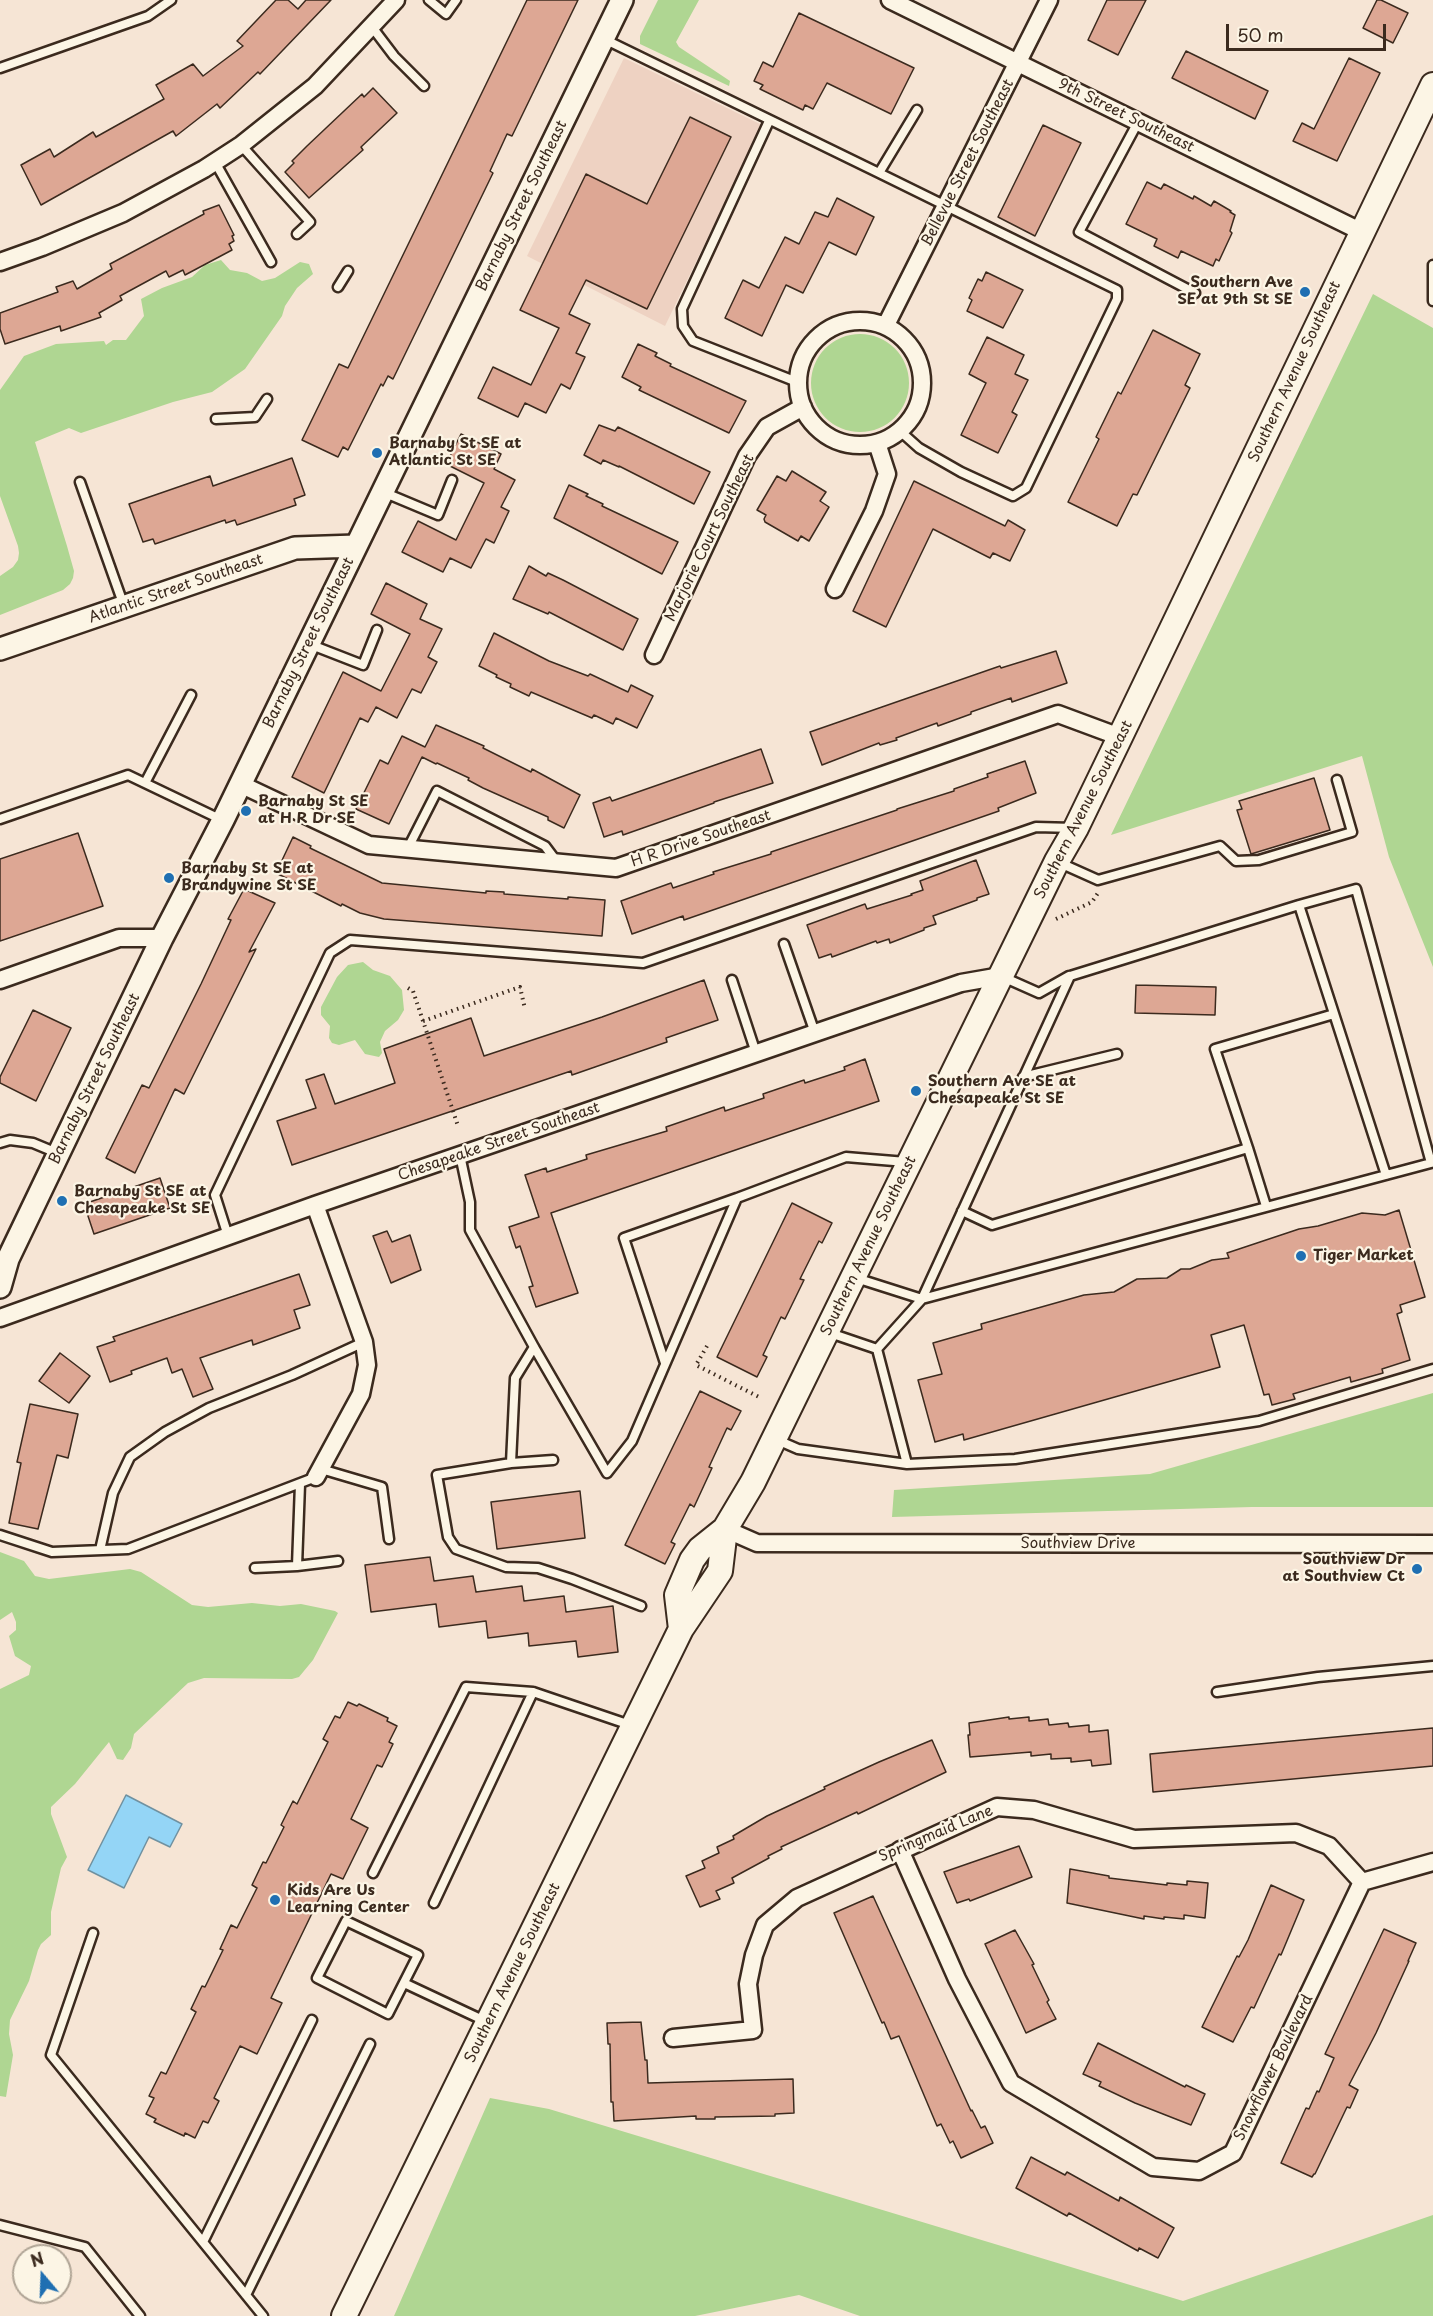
<!DOCTYPE html>
<html>
<head>
<meta charset="utf-8">
<style>
  body { margin:0 }
  #map { position:relative; width:1433px; height:2316px; overflow:hidden; background:#f6e5d5; font-family:"Playpen Sans",sans-serif }
  canvas { display:block }
  .north { position:absolute; left:12px; top:2244px; width:60px; height:60px; box-sizing:border-box; background:#fcf5e5; border:2px solid #afa495; border-radius:50%; rotate:341deg; font-size:16px; font-weight:700; line-height:24px; text-align:center; color:#3b2a1e }
  .north::after { content:''; display:block; margin:auto; width:21px; height:27px; background:#1f6fb2; clip-path:polygon(50% 0,100% 100%,50% 72%,0 100%) }
  .scale { position:absolute; left:1226px; top:24px; width:160px; height:27px; box-sizing:border-box; border:3px solid #3b2a1e; border-top:0; padding-left:8px; font-size:18px; line-height:21px; white-space:nowrap; color:#3b2a1e; -webkit-text-stroke:4px #fcf5e5; paint-order:stroke }
</style>
</head>
<body>
<div id="map">
<canvas width="1433" height="2316"></canvas>
<div class="north">N</div>
<div class="scale">50 m</div>
</div>
<script>
const ctx = document.querySelector('canvas').getContext('2d');
ctx.lineJoin = 'round';
function fill(path, color) {
  ctx.fillStyle = color;
  ctx.fill(path, 'evenodd');
}
function toPath(rows) {
  const path = new Path2D();
  for (const r of rows) {
    if (r.length === 3) {
      path.moveTo(r[0] + r[2], r[1]);
      path.arc(r[0], r[1], r[2], 0, 2 * Math.PI);
      continue;
    }
    path.moveTo(r[0], r[1]);
    for (let i = 2; i < r.length; i += 2) path.lineTo(r[i], r[i + 1]);
  }
  return path;
}
function trace(path, color, width, dash) {
  ctx.strokeStyle = color;
  ctx.lineWidth = width;
  ctx.lineCap = dash ? 'butt' : 'round';
  ctx.setLineDash(dash || []);
  ctx.stroke(path);
}
function drawText(font, color, halo, rows, align = 'center') {
  ctx.font = font + ' "Playpen Sans",sans-serif';
  ctx.lineWidth = 4.5;
  ctx.setLineDash([]);
  ctx.textBaseline = 'middle';
  ctx.strokeStyle = halo;
  ctx.fillStyle = color;
  for (const [text, x, y, turn = 0] of rows) {
    ctx.save();
    ctx.translate(x, y);
    ctx.rotate((+turn || 0) * Math.PI / 180);
    ctx.textAlign = isNaN(turn) ? turn : align;
    if (halo) ctx.strokeText(text, 0, 0);
    ctx.fillText(text, 0, 0);
    ctx.restore();
  }
}
const built = toPath([
  [624,58,762,125,665,326,527,256]
]);
const green = toPath([
  [658,0,699,0,676,42,679,47,730,81,729,86,640,44,640,36],
  [221,260,230,270,247,273,262,281,275,278,300,262,309,264,313,274,297,288,285,306,282,316,245,369,212,392,173,402,81,433,69,428,35,442,67,546,74,571,73,578,70,584,63,590,0,615,0,576,13,567,18,560,19,553,18,546,0,496,0,390,24,356,56,344,104,341,106,345,113,340,126,340,144,316,141,299,162,288,192,277,205,265],
  [1373,294,1433,328,1433,967,1389,857,1362,756,1111,835],
  [860,383,49],
  [363,962,373,970,390,976,402,990,404,1010,398,1020,385,1031,380,1042,382,1053,379,1057,365,1054,355,1040,339,1045,332,1043,329,1038,330,1026,321,1015,321,1007,337,977,348,965],
  [1433,1393,1433,1507,1252,1507,892,1517,894,1490,1150,1474],
  [0,1552,24,1561,35,1576,49,1579,130,1569,141,1572,192,1605,208,1607,252,1603,280,1606,301,1604,335,1611,338,1613,313,1660,299,1677,292,1679,204,1678,188,1683,134,1734,131,1748,123,1760,117,1759,109,1742,75,1784,51,1807,51,1814,67,1857,61,1868,51,1912,51,1935,41,1944,38,1950,29,1981,10,2020,9,2034,13,2055,6,2097,0,2096,0,1689,29,1675,31,1666,15,1656,9,1636,16,1630,16,1622,12,1612,0,1620],
  [490,2098,549,2109,1183,2301,1433,2215,1433,2316,860,2316,799,2295,695,2316,394,2316]
]);
const water = toPath([
  [126,1795,182,1824,170,1847,149,1837,124,1888,88,1870,126,1795]
]);
const building = toPath([
  [276,0,288,0,298,9,306,0,331,0,260,74,258,72,220,108,217,104,176,136,173,131,41,205,21,165,50,149,54,157,93,132,96,137,164,99,156,85,193,64,203,76,243,46,237,41,276,0],
  [527,0,578,0,512,136,507,134,490,171,493,173,393,379,388,376,383,386,381,384,348,450,343,447,338,457,302,440,339,364,348,368,527,0],
  [1107,0,1146,0,1118,55,1088,40,1107,0],
  [1377,0,1381,0,1408,13,1393,43,1363,28,1377,0],
  [799,13,914,68,891,114,827,83,813,109,805,105,803,110,760,89,763,85,754,81,763,62,773,67,799,13],
  [1186,51,1268,91,1255,119,1172,78,1186,51],
  [1349,58,1380,73,1337,161,1293,141,1302,123,1314,129,1349,58],
  [373,88,397,113,361,147,363,150,309,198,285,172,294,163,292,161,307,146,362,94,364,97,373,88],
  [690,117,731,137,647,309,586,280,569,314,590,324,576,353,585,357,570,389,561,384,546,413,525,403,518,417,478,398,493,367,531,385,559,328,520,310,586,174,647,204,690,117],
  [1043,125,1081,143,1035,236,998,217,1043,125],
  [1147,182,1161,189,1164,184,1193,199,1194,196,1211,206,1214,201,1231,211,1230,212,1235,215,1230,231,1232,233,1219,261,1216,259,1213,266,1181,251,1178,258,1154,246,1157,239,1126,224,1147,182],
  [837,198,874,217,856,255,829,242,803,293,786,285,762,336,725,318,743,280,759,288,785,237,799,244,815,212,828,217,837,198],
  [219,205,234,235,232,236,234,241,229,244,232,250,185,275,183,270,169,277,166,271,120,296,122,300,99,313,101,317,61,331,60,326,5,344,0,329,0,313,58,292,56,287,73,281,77,289,112,269,110,264,204,214,203,211,219,205],
  [986,272,1023,290,1003,328,967,311,972,300,969,298,978,279,982,281,986,272],
  [1153,330,1200,354,1185,385,1190,388,1137,495,1133,494,1117,526,1068,502,1099,439,1096,437,1118,392,1121,394,1153,330],
  [987,337,1024,355,1015,374,1028,380,1012,412,1017,415,998,453,961,435,986,383,969,374,987,337],
  [638,344,657,353,655,356,671,364,670,366,746,401,729,433,639,390,641,387,622,377,638,344],
  [599,425,615,431,618,427,710,472,694,504,619,466,619,467,603,460,601,464,584,455,599,425],
  [461,434,501,454,494,469,515,480,501,507,509,511,494,543,486,539,471,568,450,558,443,572,402,552,418,521,456,540,484,483,446,464,461,434],
  [292,458,305,495,294,499,296,505,237,525,235,520,226,523,225,520,155,544,153,539,143,542,129,504,210,476,213,486,292,458],
  [792,471,826,492,820,501,829,507,809,541,801,536,798,541,765,522,764,519,766,515,757,510,777,476,786,481,792,471],
  [914,481,1005,526,1008,520,1025,530,1010,561,993,553,990,558,933,529,886,627,853,611,914,481],
  [569,485,588,494,586,496,603,504,602,506,678,542,662,574,554,518,569,485],
  [529,566,546,576,548,573,563,580,638,619,623,650,549,612,548,614,513,599,529,566],
  [386,583,427,604,420,619,442,629,428,657,437,662,421,693,412,689,397,718,376,707,368,722,360,718,324,793,292,777,343,672,381,691,410,634,371,614,386,583],
  [494,633,549,661,588,676,590,674,628,692,631,685,653,696,637,728,616,718,613,724,594,715,592,718,531,692,529,696,510,687,511,684,496,677,497,675,479,666,494,633],
  [1056,651,1067,683,1012,702,1011,698,971,712,971,714,938,726,937,723,896,738,897,740,880,745,879,743,822,765,810,732,1000,666,1001,668,1056,651],
  [436,725,484,746,483,748,531,772,532,769,580,795,564,828,548,820,548,817,483,788,468,780,469,778,437,763,436,764,422,757,389,824,356,809,380,760,388,764,402,736,425,747,436,725],
  [761,749,773,783,714,802,714,803,623,835,622,831,604,837,593,803,610,797,612,801,761,749],
  [1025,761,1036,793,998,808,999,811,684,920,683,916,632,934,621,901,671,883,673,888,714,874,713,872,771,854,771,852,897,810,897,809,954,791,954,789,988,777,987,774,1025,761],
  [1314,778,1330,830,1251,854,1237,810,1242,809,1239,801,1314,778],
  [78,833,103,906,0,941,0,859,78,833],
  [293,837,311,846,310,848,382,883,486,893,486,891,504,892,504,894,568,899,568,897,605,900,602,936,384,919,360,913,342,904,341,906,276,873,293,837],
  [976,860,989,894,977,898,977,900,933,916,936,924,924,928,924,930,890,943,889,939,877,943,876,941,832,957,831,954,819,958,807,925,865,904,867,909,912,895,911,894,923,890,920,881,976,860],
  [244,889,275,903,249,952,256,949,184,1094,175,1089,135,1173,106,1158,142,1085,149,1088,201,984,231,920,228,919,244,889],
  [704,980,718,1020,666,1038,667,1042,572,1075,571,1071,292,1165,277,1121,316,1108,306,1080,324,1074,335,1104,395,1083,384,1049,471,1018,484,1056,602,1017,704,980],
  [1136,985,1216,987,1215,1015,1135,1013,1136,985],
  [33,1010,71,1028,36,1101,0,1083,0,1077,33,1010],
  [865,1059,879,1101,551,1213,578,1293,536,1307,529,1287,533,1286,520,1246,516,1248,509,1227,539,1217,525,1175,546,1168,547,1172,587,1159,586,1155,667,1131,666,1127,724,1107,725,1111,764,1098,763,1094,804,1080,805,1083,845,1070,844,1067,865,1059],
  [160,1178,170,1208,94,1234,84,1204,160,1178],
  [792,1203,832,1223,822,1243,819,1241,800,1279,804,1280,785,1319,781,1317,763,1355,767,1357,757,1377,717,1357,792,1203],
  [1399,1210,1425,1297,1400,1305,1402,1312,1397,1314,1410,1360,1382,1369,1383,1373,1351,1382,1350,1377,1293,1394,1295,1399,1272,1405,1269,1394,1264,1395,1244,1325,1211,1335,1220,1367,964,1440,963,1434,935,1442,918,1380,942,1374,933,1343,982,1329,981,1324,1084,1295,1114,1292,1137,1279,1167,1278,1181,1269,1190,1269,1212,1260,1229,1258,1227,1253,1299,1229,1318,1226,1362,1213,1385,1215,1399,1210],
  [387,1231,392,1242,410,1235,421,1270,391,1283,373,1236,387,1231],
  [299,1274,310,1305,294,1310,300,1328,253,1345,252,1340,200,1358,213,1389,193,1397,182,1369,172,1373,167,1358,131,1371,132,1374,110,1382,97,1347,115,1341,113,1337,299,1274],
  [60,1353,90,1376,69,1403,39,1381,60,1353],
  [700,1391,741,1411,731,1430,727,1428,709,1467,712,1468,694,1507,690,1504,671,1542,675,1544,665,1564,625,1545,700,1391],
  [30,1404,78,1414,68,1458,57,1455,38,1529,9,1523,21,1463,17,1462,30,1404],
  [580,1491,585,1538,497,1549,491,1502,580,1491],
  [430,1557,434,1581,473,1576,476,1592,522,1586,524,1601,564,1596,566,1612,613,1606,618,1652,578,1657,576,1641,529,1646,528,1633,488,1638,486,1621,439,1627,436,1604,371,1612,365,1565,430,1557],
  [348,1702,357,1706,359,1704,388,1718,387,1721,397,1726,389,1742,393,1744,382,1767,377,1765,351,1819,368,1828,343,1879,331,1874,271,1998,282,2003,257,2054,240,2046,214,2098,219,2101,208,2123,203,2121,195,2138,185,2133,184,2136,154,2122,156,2119,146,2114,154,2098,149,2096,161,2072,166,2074,196,2012,191,2009,202,1986,205,1987,223,1950,220,1949,231,1925,237,1928,257,1888,252,1885,263,1862,266,1863,284,1827,281,1825,293,1801,297,1804,328,1742,323,1739,335,1716,340,1718,348,1702],
  [1009,1717,1009,1719,1029,1717,1029,1721,1048,1719,1049,1725,1068,1723,1069,1727,1089,1725,1089,1732,1108,1730,1111,1764,1092,1766,1091,1760,1071,1762,1071,1758,1051,1759,1051,1754,1031,1756,1031,1752,970,1757,968,1735,970,1735,969,1723,1009,1717],
  [1433,1728,1433,1766,1153,1792,1150,1754,1433,1728],
  [932,1740,946,1772,858,1814,857,1812,781,1847,782,1849,768,1856,769,1858,732,1878,734,1883,716,1891,720,1899,700,1907,686,1876,705,1868,702,1861,719,1853,717,1847,734,1839,733,1836,767,1816,825,1789,824,1787,879,1762,932,1740],
  [1019,1846,1032,1877,970,1901,969,1899,957,1903,944,1872,1019,1846],
  [1070,1869,1109,1876,1109,1878,1167,1885,1167,1883,1187,1885,1187,1881,1208,1883,1205,1918,1184,1915,1184,1919,1164,1917,1164,1919,1144,1916,1144,1919,1067,1903,1070,1869],
  [1271,1885,1304,1900,1281,1955,1279,1954,1254,2008,1251,2007,1233,2042,1202,2027,1237,1956,1239,1957,1248,1940,1271,1885],
  [873,1896,971,2111,972,2110,981,2128,985,2126,993,2143,961,2158,953,2141,950,2143,941,2124,937,2126,899,2036,891,2039,884,2022,882,2023,834,1913,873,1896],
  [1384,1929,1416,1943,1408,1961,1409,1961,1376,2033,1349,2085,1358,2090,1350,2108,1347,2107,1315,2174,1314,2174,1312,2177,1281,2163,1306,2108,1309,2109,1317,2091,1319,2092,1334,2058,1325,2054,1384,1929],
  [1015,1930,1034,1964,1032,1965,1049,2000,1047,2002,1056,2019,1026,2033,985,1944,1015,1930],
  [641,2022,645,2060,647,2060,648,2083,793,2079,794,2113,775,2114,775,2116,715,2117,715,2119,696,2119,696,2116,614,2121,613,2102,611,2102,610,2044,608,2044,607,2023,641,2022],
  [1098,2043,1185,2087,1186,2085,1205,2094,1191,2125,1135,2103,1099,2086,1101,2082,1083,2074,1098,2043],
  [1031,2157,1065,2175,1067,2172,1119,2201,1120,2197,1174,2228,1158,2258,1139,2248,1138,2251,1069,2213,1067,2216,1016,2188,1031,2157]
]);
const path = toPath([
  [1056,919,1092,902,1098,893],
  [408,988,413,991,458,1126],
  [423,1021,520,987,525,1009],
  [707,1346,696,1365,759,1397]
]);
const service = toPath([
  [429,0,446,14,456,0],
  [372,27,394,56,424,86],
  [604,39,879,173],
  [0,68,148,16,171,0],
  [769,121,682,309,683,326,693,341,797,382],
  [1138,122,1079,232,1195,293],
  [241,145,310,222,297,234],
  [215,162,271,262],
  [1433,265,1433,301],
  [338,287,348,271],
  [216,419,255,417,267,399],
  [900,431,919,448,961,472,1013,496,1026,488,1117,299,1117,290,879,173,917,110],
  [80,482,124,606],
  [383,492,438,515,452,480],
  [309,644,363,665,377,630],
  [145,783,191,695],
  [0,819,128,775,222,820],
  [408,848,437,791,545,846,557,862],
  [1060,863,1098,880,1220,846,1236,861,1259,860,1352,832,1337,780],
  [1299,905,1356,889,1431,1163,1386,1175],
  [784,944,815,1033],
  [1003,977,1039,993,1069,976],
  [732,980,756,1053],
  [1023,1077,1117,1054],
  [0,1143,10,1140,33,1143,57,1153],
  [1248,1148,1215,1049,1334,1014],
  [460,1155,470,1202,470,1230,534,1347,607,1473,632,1441,737,1198,846,1157,906,1162],
  [962,1211,992,1225,1248,1148,1266,1206],
  [228,1236,215,1195,330,953,350,940,643,963,1036,827,1074,828],
  [856,1278,922,1299,1386,1175,1299,905,1070,976,922,1299,877,1349,907,1464,1015,1459,1259,1421,1433,1369],
  [827,1332,877,1349],
  [534,1347,515,1378,511,1463,437,1475,448,1537,456,1549,506,1567,538,1568,572,1579,641,1606],
  [665,1363,624,1238,737,1198],
  [775,1439,798,1449,907,1464],
  [511,1463,553,1460],
  [321,1469,382,1487,389,1539],
  [300,1484,297,1566,338,1561],
  [0,1535,52,1552,128,1549,316,1477],
  [100,1550,113,1493,130,1457,165,1432,209,1408,292,1375,364,1342],
  [255,1568,297,1566],
  [1217,1692,1318,1677,1433,1666],
  [373,1873,466,1687,533,1692],
  [434,1903,533,1692,633,1726],
  [346,1921,418,1955,388,2014,317,1978,346,1921],
  [93,1933,51,2055,263,2316],
  [404,1983,485,2021],
  [0,2225,85,2247,140,2316],
  [203,2242,312,2020],
  [246,2295,370,2044]
]);
const minor = toPath([
  [890,0,1362,232],
  [0,262,42,247,123,213,204,169,241,145,315,86,396,0],
  [860,383,62],
  [886,325,1049,0],
  [835,589,874,511,887,474,877,443],
  [654,655,747,456,767,427,803,407],
  [240,784,369,845,616,868,1058,714,1120,737],
  [0,980,119,938,162,938],
  [315,1205,364,1342,367,1365,361,1394,316,1477],
  [0,1318,315,1205,815,1033,961,983,1001,976],
  [725,1529,757,1543,1433,1544],
  [900,1850,957,1979,1011,2083,1153,2167,1199,2171,1233,2153,1362,1882],
  [1362,1882,1433,1862],
  [673,2038,753,2030,748,1984,754,1955,765,1925,797,1898,997,1807,1034,1810,1134,1839,1296,1833,1329,1846,1362,1882]
]);
const tertiary = toPath([
  [0,649,295,548,356,546],
  [0,1287,8,1259,162,938,223,820,622,0]
]);
const secondary = toPath([
  [681,1629,677,1595,692,1560,700,1549,725,1529,753,1482,1057,861,1076,828,1120,737,1433,85],
  [344,2316,681,1629,720,1571,725,1529]
]);
const markers = [
  [1305,292,6,"#1f6fb2"],
  [377,453,6,"#1f6fb2"],
  [246,811,6,"#1f6fb2"],
  [169,878,6,"#1f6fb2"],
  [916,1091,6,"#1f6fb2"],
  [62,1201,6,"#1f6fb2"],
  [1301,1256,6,"#1f6fb2"],
  [1417,1569,6,"#1f6fb2"],
  [275,1900,6,"#1f6fb2"]
];
const streetNames = [
  ["9th Street Southeast",1126,116,26],
  ["Bellevue Street Southeast",968,163,-63],
  ["Barnaby Street Southeast",522,206,-64],
  ["Southern Avenue Southeast",1295,372,-65],
  ["Marjorie Court Southeast",710,538,-64],
  ["Atlantic Street Southeast",176,589,-19],
  ["Barnaby Street Southeast",309,643,-64],
  ["Southern Avenue Southeast",1084,810,-63],
  ["H R Drive Southeast",701,839,-19],
  ["Barnaby Street Southeast",95,1079,-64],
  ["Chesapeake Street Southeast",499,1142,-19],
  ["Southern Avenue Southeast",869,1246,-64],
  ["Southview Drive",1078,1544],
  ["Springmaid Lane",936,1834,-23],
  ["Southern Avenue Southeast",513,1973,-64],
  ["Snowflower Boulevard",1274,2068,-64]
];
const poiNames = [
  ["Southern Ave",1293,283,"right"],
  ["SE at 9th St SE",1293,300,"right"],
  ["Barnaby St SE at",389,444],
  ["Atlantic St SE",389,461],
  ["Barnaby St SE",258,802],
  ["at H R Dr SE",258,819],
  ["Barnaby St SE at",181,869],
  ["Brandywine St SE",181,886],
  ["Southern Ave SE at",928,1082],
  ["Chesapeake St SE",928,1099],
  ["Barnaby St SE at",74,1192],
  ["Chesapeake St SE",74,1209],
  ["Tiger Market",1313,1256],
  ["Southview Dr",1405,1560,"right"],
  ["at Southview Ct",1405,1577,"right"],
  ["Kids Are Us",287,1891],
  ["Learning Center",287,1908]
];
fill(built, '#eed2c2');
fill(green, '#afd692');
fill(water, '#94d5f6');
trace(water, '#7091a0', 1.5);
fill(building, '#dda794');
trace(building, '#3b2a1e', 1.5);
trace(service, '#3b2a1e', 13);
trace(minor, '#3b2a1e', 21);
trace(tertiary, '#3b2a1e', 26);
trace(secondary, '#3b2a1e', 28);
trace(path, '#3b2a1e', 4, [1.5, 4.5]);
trace(service, '#fcf5e5', 8);
trace(minor, '#fcf5e5', 16);
trace(tertiary, '#fcf5e5', 21);
trace(secondary, '#fcf5e5', 24);
for (const [x, y, r, color] of markers) {
  const dot = new Path2D();
  dot.arc(x, y, r, 0, 2 * Math.PI);
  ctx.fillStyle = color;
  ctx.fill(dot);
  trace(dot, '#fcf5e5', 2);
}
drawText('15px', '#3b2a1e', '#fcf5e5', streetNames);
drawText('bold 15px', '#3b2a1e', '#fcf5e5', poiNames, 'left');
</script>
</body>
</html>
